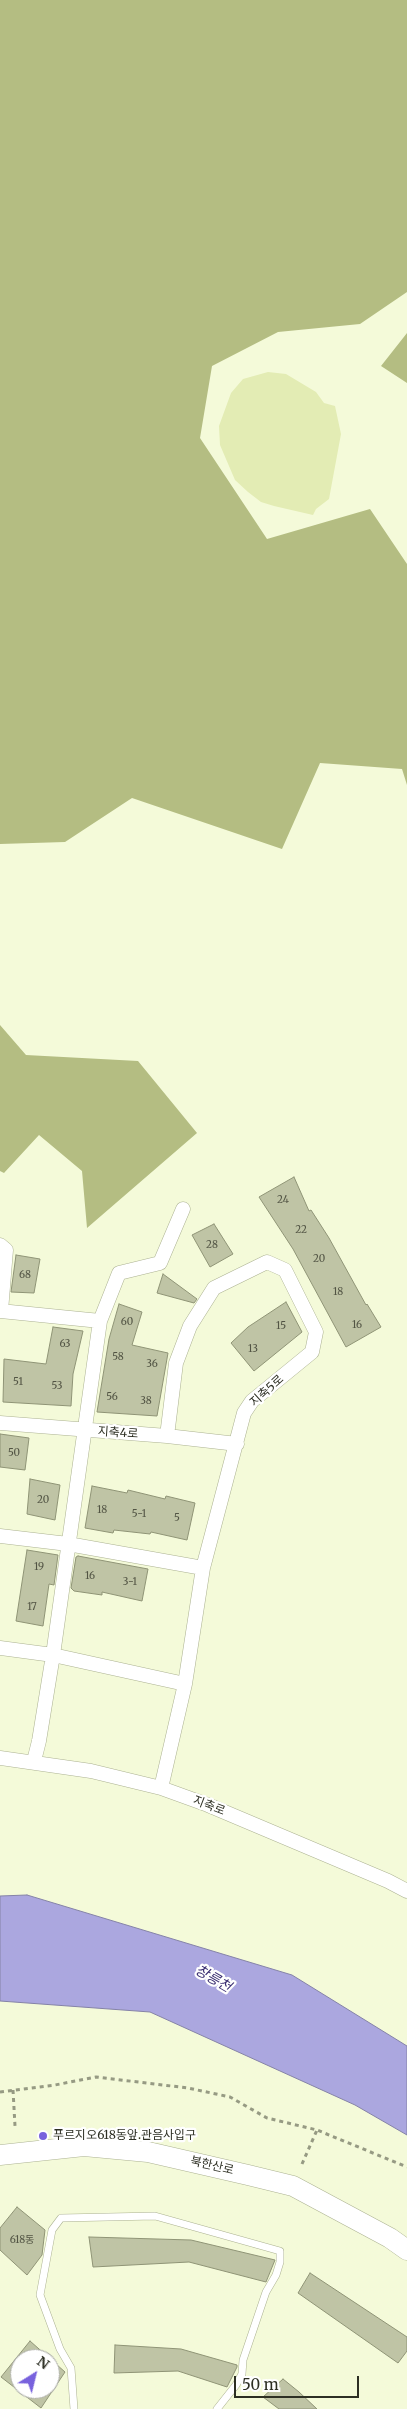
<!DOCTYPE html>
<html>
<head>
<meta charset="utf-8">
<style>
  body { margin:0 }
  #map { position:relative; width:407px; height:2409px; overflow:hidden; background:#f4fad9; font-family:Merriweather,serif }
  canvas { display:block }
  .north { position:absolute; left:10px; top:2349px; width:50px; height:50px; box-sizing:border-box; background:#fff; border:1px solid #abaca7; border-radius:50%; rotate:36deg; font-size:14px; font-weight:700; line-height:20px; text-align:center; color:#2d2f23 }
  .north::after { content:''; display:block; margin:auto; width:18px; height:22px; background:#7862dd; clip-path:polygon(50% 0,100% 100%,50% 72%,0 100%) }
  .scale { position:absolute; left:234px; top:2376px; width:125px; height:22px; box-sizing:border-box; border:2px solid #2d2f23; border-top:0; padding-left:6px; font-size:15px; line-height:18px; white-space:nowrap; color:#2d2f23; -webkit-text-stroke:4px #fff; paint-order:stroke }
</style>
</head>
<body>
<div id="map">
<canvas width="407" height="2409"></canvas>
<div class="north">N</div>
<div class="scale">50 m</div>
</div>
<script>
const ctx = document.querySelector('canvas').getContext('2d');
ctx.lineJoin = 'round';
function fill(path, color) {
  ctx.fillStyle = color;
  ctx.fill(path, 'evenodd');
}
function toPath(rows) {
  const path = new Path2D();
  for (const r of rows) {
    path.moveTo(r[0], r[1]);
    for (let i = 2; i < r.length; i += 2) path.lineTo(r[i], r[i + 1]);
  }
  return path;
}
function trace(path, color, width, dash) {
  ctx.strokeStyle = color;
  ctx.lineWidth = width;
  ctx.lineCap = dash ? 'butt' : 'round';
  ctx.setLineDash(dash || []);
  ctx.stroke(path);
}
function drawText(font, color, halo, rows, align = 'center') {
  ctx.font = font + ' Merriweather,"Noto Sans KR",serif';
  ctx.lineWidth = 4.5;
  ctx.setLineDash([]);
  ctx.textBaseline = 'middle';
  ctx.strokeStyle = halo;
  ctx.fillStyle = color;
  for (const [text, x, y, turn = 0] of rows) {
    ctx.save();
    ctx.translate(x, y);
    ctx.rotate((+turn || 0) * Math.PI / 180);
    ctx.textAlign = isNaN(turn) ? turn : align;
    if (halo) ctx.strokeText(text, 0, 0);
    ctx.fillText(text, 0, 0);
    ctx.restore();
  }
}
const green = toPath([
  [268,372,286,374,316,392,324,403,335,406,341,434,329,499,316,509,313,515,274,506,261,502,248,492,235,480,220,445,219,426,231,393,243,379]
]);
const forest = toPath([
  [0,0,407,0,407,292,360,324,278,332,212,366,200,438,267,539,370,509,407,564,407,785,402,769,320,763,282,849,132,798,65,842,0,844],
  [407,333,407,383,381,366],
  [0,1025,26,1055,138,1061,197,1133,87,1228,82,1171,39,1135,4,1173,0,1171]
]);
const water = toPath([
  [27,1895,292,1975,407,2046,407,2135,355,2105,150,2012,0,2001,0,1896,27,1895]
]);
const building = toPath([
  [294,1177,309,1211,311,1210,329,1238,366,1305,367,1304,381,1327,346,1347,293,1249,259,1197,294,1177],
  [214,1224,233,1254,210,1267,192,1235,214,1224],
  [16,1255,40,1259,34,1293,11,1292,16,1255],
  [163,1274,197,1299,194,1303,157,1293,163,1274],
  [286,1302,302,1332,254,1371,231,1343,248,1327,286,1302],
  [119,1304,142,1312,132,1345,168,1353,157,1416,97,1412,109,1339,119,1304],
  [53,1327,83,1331,73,1374,71,1406,3,1402,4,1359,46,1364,53,1327],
  [0,1434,29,1438,25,1470,0,1467,0,1434],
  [30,1479,60,1485,55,1520,27,1514,30,1479],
  [92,1486,127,1493,128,1490,165,1499,166,1496,195,1503,187,1540,151,1532,150,1534,114,1530,113,1533,85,1528,92,1486],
  [27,1550,58,1555,54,1585,49,1584,43,1626,16,1621,27,1550],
  [78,1556,148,1569,142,1601,102,1592,102,1595,74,1591,71,1588,76,1557,78,1556],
  [17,2207,45,2230,42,2255,27,2275,0,2250,0,2228,17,2207],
  [89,2237,191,2240,275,2260,266,2282,189,2262,93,2267,89,2237],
  [310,2273,407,2337,407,2351,398,2363,298,2293,310,2273],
  [30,2341,65,2372,41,2408,1,2377,30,2341],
  [20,2359,50,2359,50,2389,20,2389,20,2359],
  [115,2345,181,2349,237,2365,237,2367,227,2387,178,2371,114,2373,115,2345],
  [283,2379,299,2392,317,2409,279,2409,263,2397,283,2379]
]);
const path = toPath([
  [13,2090,15,2126],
  [0,2092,55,2085,96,2077,188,2088,230,2097,267,2118,317,2130,407,2167],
  [302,2164,317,2130]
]);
const lane = toPath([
  [74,2409,71,2368,60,2349,40,2295,52,2230,61,2218,155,2216,280,2251,280,2262,276,2275,266,2292,243,2360,242,2374,236,2385,217,2409]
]);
const street = toPath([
  [0,1245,6,1250,1,1311],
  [0,1311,100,1321],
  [0,1423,167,1436,237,1444],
  [0,1536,68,1544,203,1568],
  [0,1648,53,1655,185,1684],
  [0,1758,91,1771,161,1788,208,1805,388,1881,407,1891],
  [34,1761,39,1741,53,1655,100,1321,119,1273,160,1263,183,1209],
  [161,1788,185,1684,203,1568,244,1413,252,1401,312,1352,316,1332,285,1270,267,1262,214,1288,190,1326,176,1363,167,1436]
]);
const secondary = toPath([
  [0,2155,84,2146,148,2152,248,2175,293,2186,390,2238,407,2250]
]);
const markers = [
  [43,2136,5,"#7862dd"]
];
const numberNames = [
  ["24",283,1200],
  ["22",301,1230],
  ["28",212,1245],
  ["20",319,1259],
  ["68",25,1275],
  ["18",338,1292],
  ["60",127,1322],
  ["16",357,1325],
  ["15",281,1326],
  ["63",65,1344],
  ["13",253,1349],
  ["58",118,1357],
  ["36",152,1364],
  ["51",18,1382],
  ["53",57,1386],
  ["56",112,1397],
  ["38",146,1401],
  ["50",14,1453],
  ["20",43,1500],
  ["18",102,1510],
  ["5-1",139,1514],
  ["5",177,1518],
  ["19",39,1567],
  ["16",90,1576],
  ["3-1",130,1582],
  ["17",32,1607],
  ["618동",22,2240]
];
const streetNames = [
  ["지축5로",267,1391,-42],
  ["지축4로",118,1433,4],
  ["지축로",209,1806,21],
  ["북한산로",212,2166,13]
];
const poiNames = [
  ["푸르지오618동앞.관음사입구",53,2136]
];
const waterNames = [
  ["창릉천",213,1979,30]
];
fill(green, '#e3ecb4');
fill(forest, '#b4bd82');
fill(water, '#aba7df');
trace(water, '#8583a7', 1);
fill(building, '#bfc4a5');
trace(building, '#8f9476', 1);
trace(lane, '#acb292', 8);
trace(street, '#acb292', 15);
trace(secondary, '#acb292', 21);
trace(path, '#969a83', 3, [4, 4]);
trace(lane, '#fff', 7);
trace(street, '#fff', 14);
trace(secondary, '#fff', 20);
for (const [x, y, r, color] of markers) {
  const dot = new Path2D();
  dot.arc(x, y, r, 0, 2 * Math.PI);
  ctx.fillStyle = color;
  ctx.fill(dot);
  trace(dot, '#fff', 2);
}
drawText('10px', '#525444', null, numberNames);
drawText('12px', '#2d2f23', '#fff', streetNames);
drawText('12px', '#2d2f23', '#fff', poiNames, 'left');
drawText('italic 14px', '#3a2e71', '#fff', waterNames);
</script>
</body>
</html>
